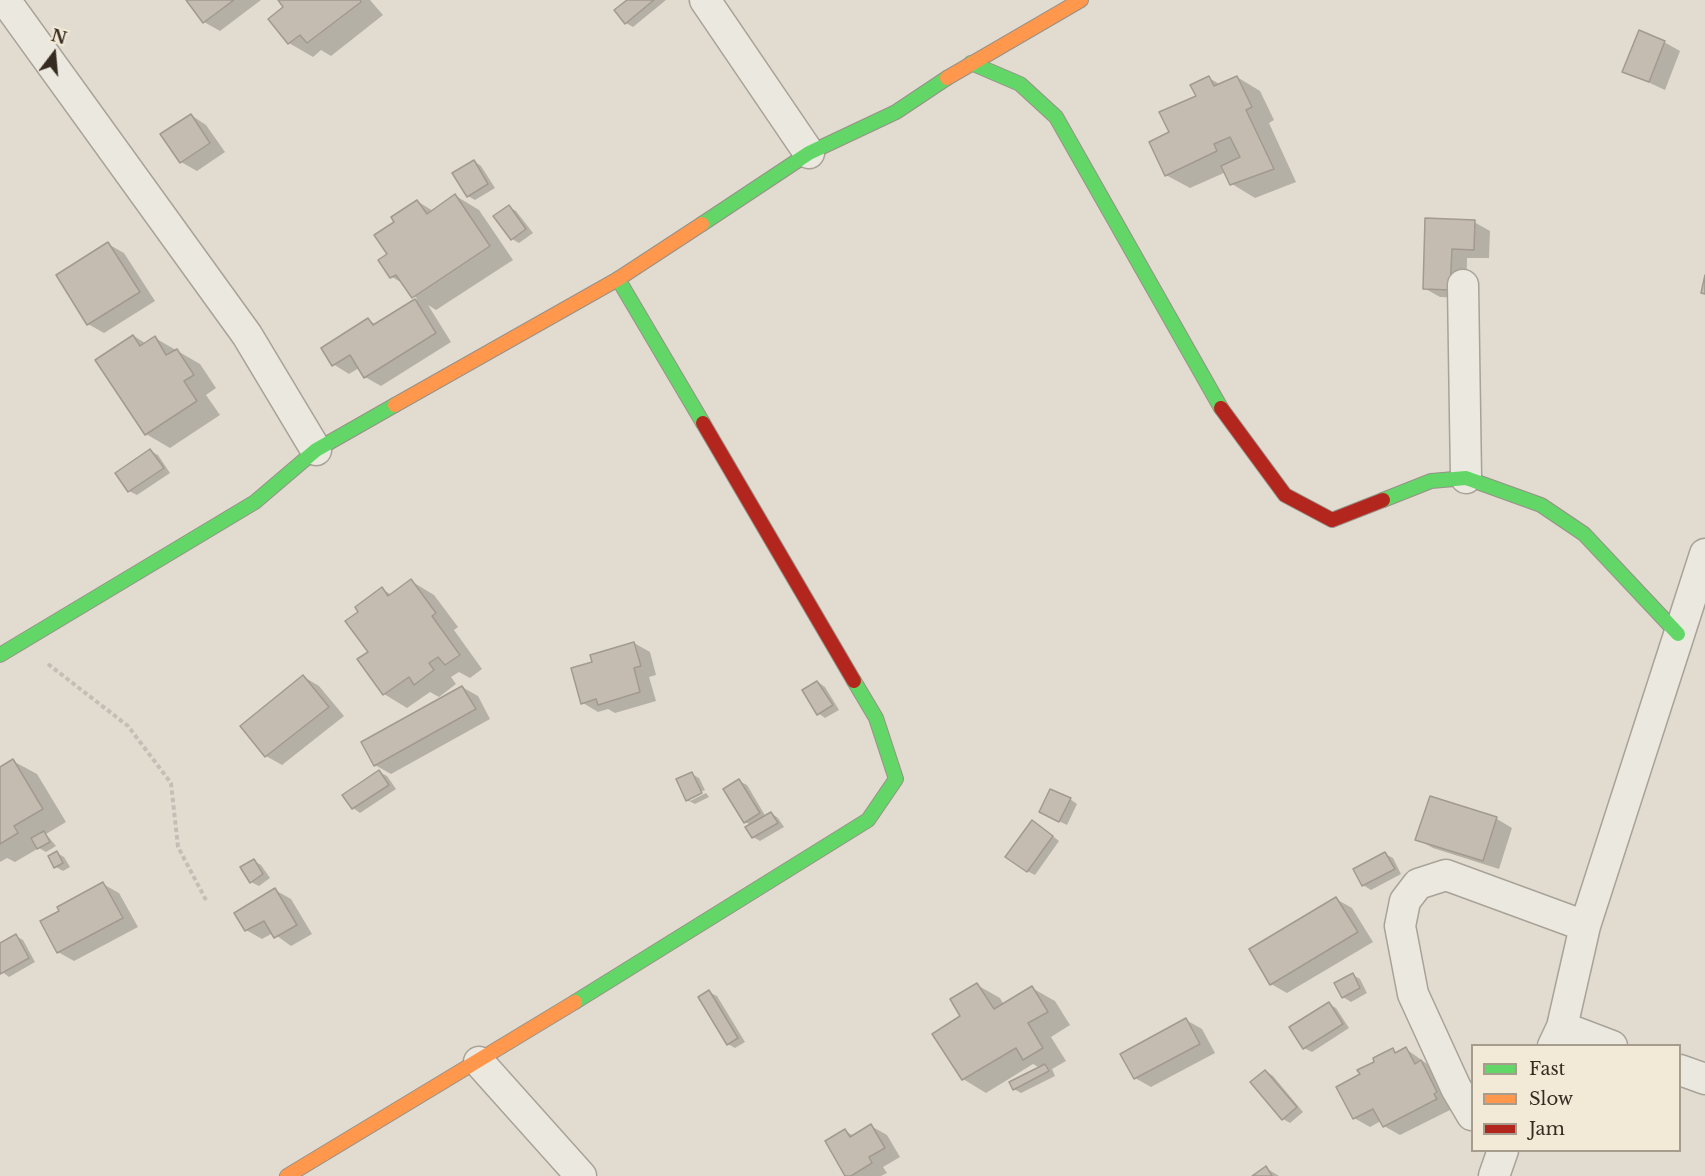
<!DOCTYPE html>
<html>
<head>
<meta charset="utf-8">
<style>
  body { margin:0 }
  #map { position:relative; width:1705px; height:1176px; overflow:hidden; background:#e2dcd0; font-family:"Libre Baskerville",serif }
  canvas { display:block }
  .legend { position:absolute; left:1471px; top:1044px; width:210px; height:108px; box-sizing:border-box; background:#f2e9d7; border:2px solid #a79d8e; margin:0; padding:8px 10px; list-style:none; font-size:18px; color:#362b21 }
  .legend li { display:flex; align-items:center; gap:12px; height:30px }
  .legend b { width:30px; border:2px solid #a79d8e }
  .north { position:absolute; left:24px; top:24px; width:60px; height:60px; -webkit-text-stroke:4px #f2e9d7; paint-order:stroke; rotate:16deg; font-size:16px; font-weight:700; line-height:24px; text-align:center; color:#362b21 }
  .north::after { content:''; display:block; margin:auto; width:21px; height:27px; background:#362b21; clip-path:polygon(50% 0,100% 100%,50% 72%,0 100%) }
</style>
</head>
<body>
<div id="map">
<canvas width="1705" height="1176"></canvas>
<ul class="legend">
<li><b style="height:8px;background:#63d668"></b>Fast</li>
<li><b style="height:8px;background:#ff974d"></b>Slow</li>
<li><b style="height:8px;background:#b3261e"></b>Jam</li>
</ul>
<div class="north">N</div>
</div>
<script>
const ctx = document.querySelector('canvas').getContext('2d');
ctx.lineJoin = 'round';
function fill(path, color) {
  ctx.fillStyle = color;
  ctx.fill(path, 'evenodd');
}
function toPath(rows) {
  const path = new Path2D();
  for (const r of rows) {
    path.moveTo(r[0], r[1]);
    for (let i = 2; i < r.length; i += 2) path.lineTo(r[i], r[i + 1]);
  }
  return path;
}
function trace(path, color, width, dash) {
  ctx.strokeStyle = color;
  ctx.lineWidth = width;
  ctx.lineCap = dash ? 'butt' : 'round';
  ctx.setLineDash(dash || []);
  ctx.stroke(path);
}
const shadow = toPath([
  [188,0,261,0,220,31,204,22],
  [280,0,370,0,383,15,331,56,321,50,313,57,289,43,271,19,285,7],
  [629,0,666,0,633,27,626,23],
  [1664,42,1680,51,1665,90,1624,71],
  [1237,77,1260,91,1274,120,1269,123,1296,182,1255,198,1232,184,1226,172,1190,188,1166,175,1171,133,1209,78,1221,85],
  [191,115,206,125,225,152,197,171,181,162],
  [474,161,481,166,495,188,475,200,468,196],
  [456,196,479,210,513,260,436,310,428,305,451,342,381,386,365,377,359,368,349,374,333,364,368,320,377,325,417,299,404,284,392,277,389,254,396,223,417,201,433,211],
  [509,207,516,211,533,233,519,243,512,239],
  [1427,220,1474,222,1490,231,1489,258,1467,258,1466,298,1440,297,1424,288],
  [108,244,124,253,155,301,104,333,88,324],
  [134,336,145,343,155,338,200,364,216,388,206,395,220,415,170,448,146,434],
  [150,451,158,455,170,473,137,495,129,491],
  [411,581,434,595,458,627,454,630,482,669,470,678,459,672,451,677,456,684,439,697,430,692,407,708,384,694,370,652,361,612,382,589,392,595],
  [634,643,650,652,656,675,649,677,656,701,615,713,608,709,598,712,583,703,594,663],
  [304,677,319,686,344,716,282,765,266,756],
  [818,682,825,687,839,710,825,718,818,713],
  [462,687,478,696,490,719,391,774,375,765],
  [13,761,37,774,66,822,46,834,56,846,46,852,39,848,15,862,7,858,0,862,0,769],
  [379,772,387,776,396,789,360,813,353,808],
  [692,774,699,778,705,790,690,797,690,801,706,793,709,797,695,804,687,800],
  [739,781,747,785,766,817,771,813,778,818,784,827,760,841,753,837,751,825,745,822],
  [1431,798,1497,819,1512,828,1499,869,1433,848,1417,839],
  [1070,799,1077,804,1067,825,1048,816],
  [1040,826,1059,841,1035,875,1027,871],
  [57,853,64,857,70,867,63,871,56,867],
  [1385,854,1393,858,1401,874,1371,890,1363,885],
  [254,861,261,865,270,878,259,886,251,882],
  [103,884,119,893,138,927,74,961,58,952],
  [275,890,291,899,312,934,291,946,273,933,262,939,246,930],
  [1336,899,1352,908,1373,942,1287,993,1271,984],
  [16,936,23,940,35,962,9,977,0,970,0,945],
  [1353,975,1360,979,1367,993,1351,1002,1343,997],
  [977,985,1000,998,1004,1005,1032,988,1055,1001,1070,1025,1051,1037,1066,1061,1052,1069,1055,1076,1021,1093,1014,1089,1040,1068,1033,1064,986,1093,963,1079,962,1017],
  [709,992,717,996,745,1042,735,1048,728,1044],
  [1329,1004,1336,1008,1349,1028,1312,1052,1304,1048],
  [1186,1020,1202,1029,1215,1053,1151,1087,1135,1078],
  [1406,1049,1437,1071,1452,1109,1400,1135,1384,1126,1381,1121,1370,1127,1354,1118,1362,1075,1393,1050,1398,1053],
  [1266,1071,1273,1076,1303,1112,1290,1123,1283,1119],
  [871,1126,887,1135,900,1157,883,1167,887,1173,881,1176,847,1176,845,1131,854,1136],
  [1266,1168,1279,1176,1255,1176]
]);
const building = toPath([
  [186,0,234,0,203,23,186,0],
  [278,0,360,0,361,2,307,43,300,35,288,44,268,19,283,7,278,0],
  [627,0,654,0,625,24,614,10,627,0],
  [1639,30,1665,41,1649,82,1622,72,1639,30],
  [1209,76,1214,86,1237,76,1252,107,1246,110,1274,169,1230,185,1221,166,1240,157,1230,137,1214,144,1217,151,1165,176,1149,142,1169,132,1159,112,1196,96,1190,85,1209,76],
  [191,114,210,143,180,163,160,134,191,114],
  [474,160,488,184,467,197,452,173,474,160],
  [455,194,490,246,412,298,396,275,390,278,378,260,387,254,374,235,394,222,391,217,417,200,427,214,455,194],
  [509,205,526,229,511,240,493,216,509,205],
  [1425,218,1475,220,1474,250,1452,249,1450,290,1423,289,1425,218],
  [108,242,140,292,87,325,56,275,108,242],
  [1705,275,1705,294,1701,293,1705,275],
  [415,299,436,333,364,378,350,355,332,366,321,348,368,318,373,325,415,299],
  [133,335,140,346,155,336,166,355,177,349,194,375,184,381,197,401,145,435,95,360,133,335],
  [150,449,164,468,128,492,115,473,150,449],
  [411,579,436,613,432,616,460,655,445,665,438,657,429,663,434,670,414,685,409,677,383,695,357,659,368,652,345,621,358,612,355,607,382,587,388,596,411,579],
  [634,642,641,666,634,668,640,692,598,705,596,699,581,704,571,668,592,662,590,655,634,642],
  [303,675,329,707,265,757,240,726,303,675],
  [817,681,833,705,817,715,802,690,817,681],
  [462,686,476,709,374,766,361,742,462,686],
  [13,759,43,809,14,826,18,833,0,844,0,767,13,759],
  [379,770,389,785,352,809,342,795,379,770],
  [692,772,702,793,686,801,676,779,692,772],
  [739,779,760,813,744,823,723,789,739,779],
  [1050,789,1071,798,1059,822,1039,812,1050,789],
  [1430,796,1497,817,1483,861,1415,840,1430,796],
  [771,812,778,823,752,838,745,827,771,812],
  [1032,820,1053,836,1027,872,1005,857,1032,820],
  [44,831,50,842,37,849,31,838,44,831],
  [57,851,63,863,54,868,48,856,57,851],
  [1385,852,1395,869,1362,886,1353,869,1385,852],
  [254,859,263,874,250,883,240,867,254,859],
  [103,882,123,918,57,953,40,921,59,911,57,907,103,882],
  [275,888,297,925,274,938,264,921,245,931,234,913,275,888],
  [1336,897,1358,932,1270,985,1249,949,1336,897],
  [16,934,29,958,0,974,0,943,16,934],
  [1353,973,1360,988,1342,998,1334,983,1353,973],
  [977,983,994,1009,1032,986,1048,1012,1028,1023,1043,1048,1023,1060,1016,1048,962,1080,932,1034,960,1016,950,999,977,983],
  [709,990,738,1038,727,1045,698,997,709,990],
  [1329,1002,1343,1024,1303,1049,1289,1027,1329,1002],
  [1186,1018,1200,1044,1134,1079,1120,1054,1186,1018],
  [1406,1047,1415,1064,1421,1060,1437,1092,1434,1094,1437,1099,1383,1127,1373,1109,1353,1119,1336,1087,1360,1074,1357,1070,1374,1062,1373,1058,1393,1048,1395,1053,1406,1047],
  [1045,1064,1049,1071,1013,1090,1009,1082,1045,1064],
  [1265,1070,1297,1107,1282,1120,1250,1082,1265,1070],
  [871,1124,885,1148,869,1157,872,1163,851,1176,845,1176,825,1141,845,1129,850,1137,871,1124],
  [1266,1166,1272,1176,1252,1176,1266,1166]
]);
const path = toPath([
  [48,664,128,726,171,783,178,847,206,900]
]);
const street = toPath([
  [5,0,247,335,316,450],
  [705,0,809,153],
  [1463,285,1466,478],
  [1562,1027,1612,1046],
  [1553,1046,1562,1027,1585,926,1705,554],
  [479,1062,581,1176],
  [1680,1070,1705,1079],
  [1472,1115,1456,1088,1413,994,1400,926,1405,901,1418,884,1446,875,1585,926],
  [1494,1176,1503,1150]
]);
const fast = toPath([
  [971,63,1020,84,1056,117,1221,408],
  [702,224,809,153,896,112,947,78],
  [618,279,703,423],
  [1383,500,1431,481,1466,478,1541,505,1584,534,1678,634],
  [0,655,255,502,316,450,395,405],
  [575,1002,868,820,896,779,876,718,854,681]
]);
const slow = toPath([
  [947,78,1081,0],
  [395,405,618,279,702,224],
  [287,1176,575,1002]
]);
const jam = toPath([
  [1221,408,1285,495,1332,520,1383,500],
  [703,423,854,681]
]);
fill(shadow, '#0003');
fill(building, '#c5bcb1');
trace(building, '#a2998f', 1.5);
trace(street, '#a8a298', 33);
trace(fast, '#979188', 16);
trace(slow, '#979188', 16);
trace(jam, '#979188', 16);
trace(path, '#c3bfb7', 4, [4.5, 3]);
trace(street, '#ebe8e0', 30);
trace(fast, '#63d668', 14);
trace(slow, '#ff974d', 14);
trace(jam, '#b3261e', 14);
</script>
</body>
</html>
